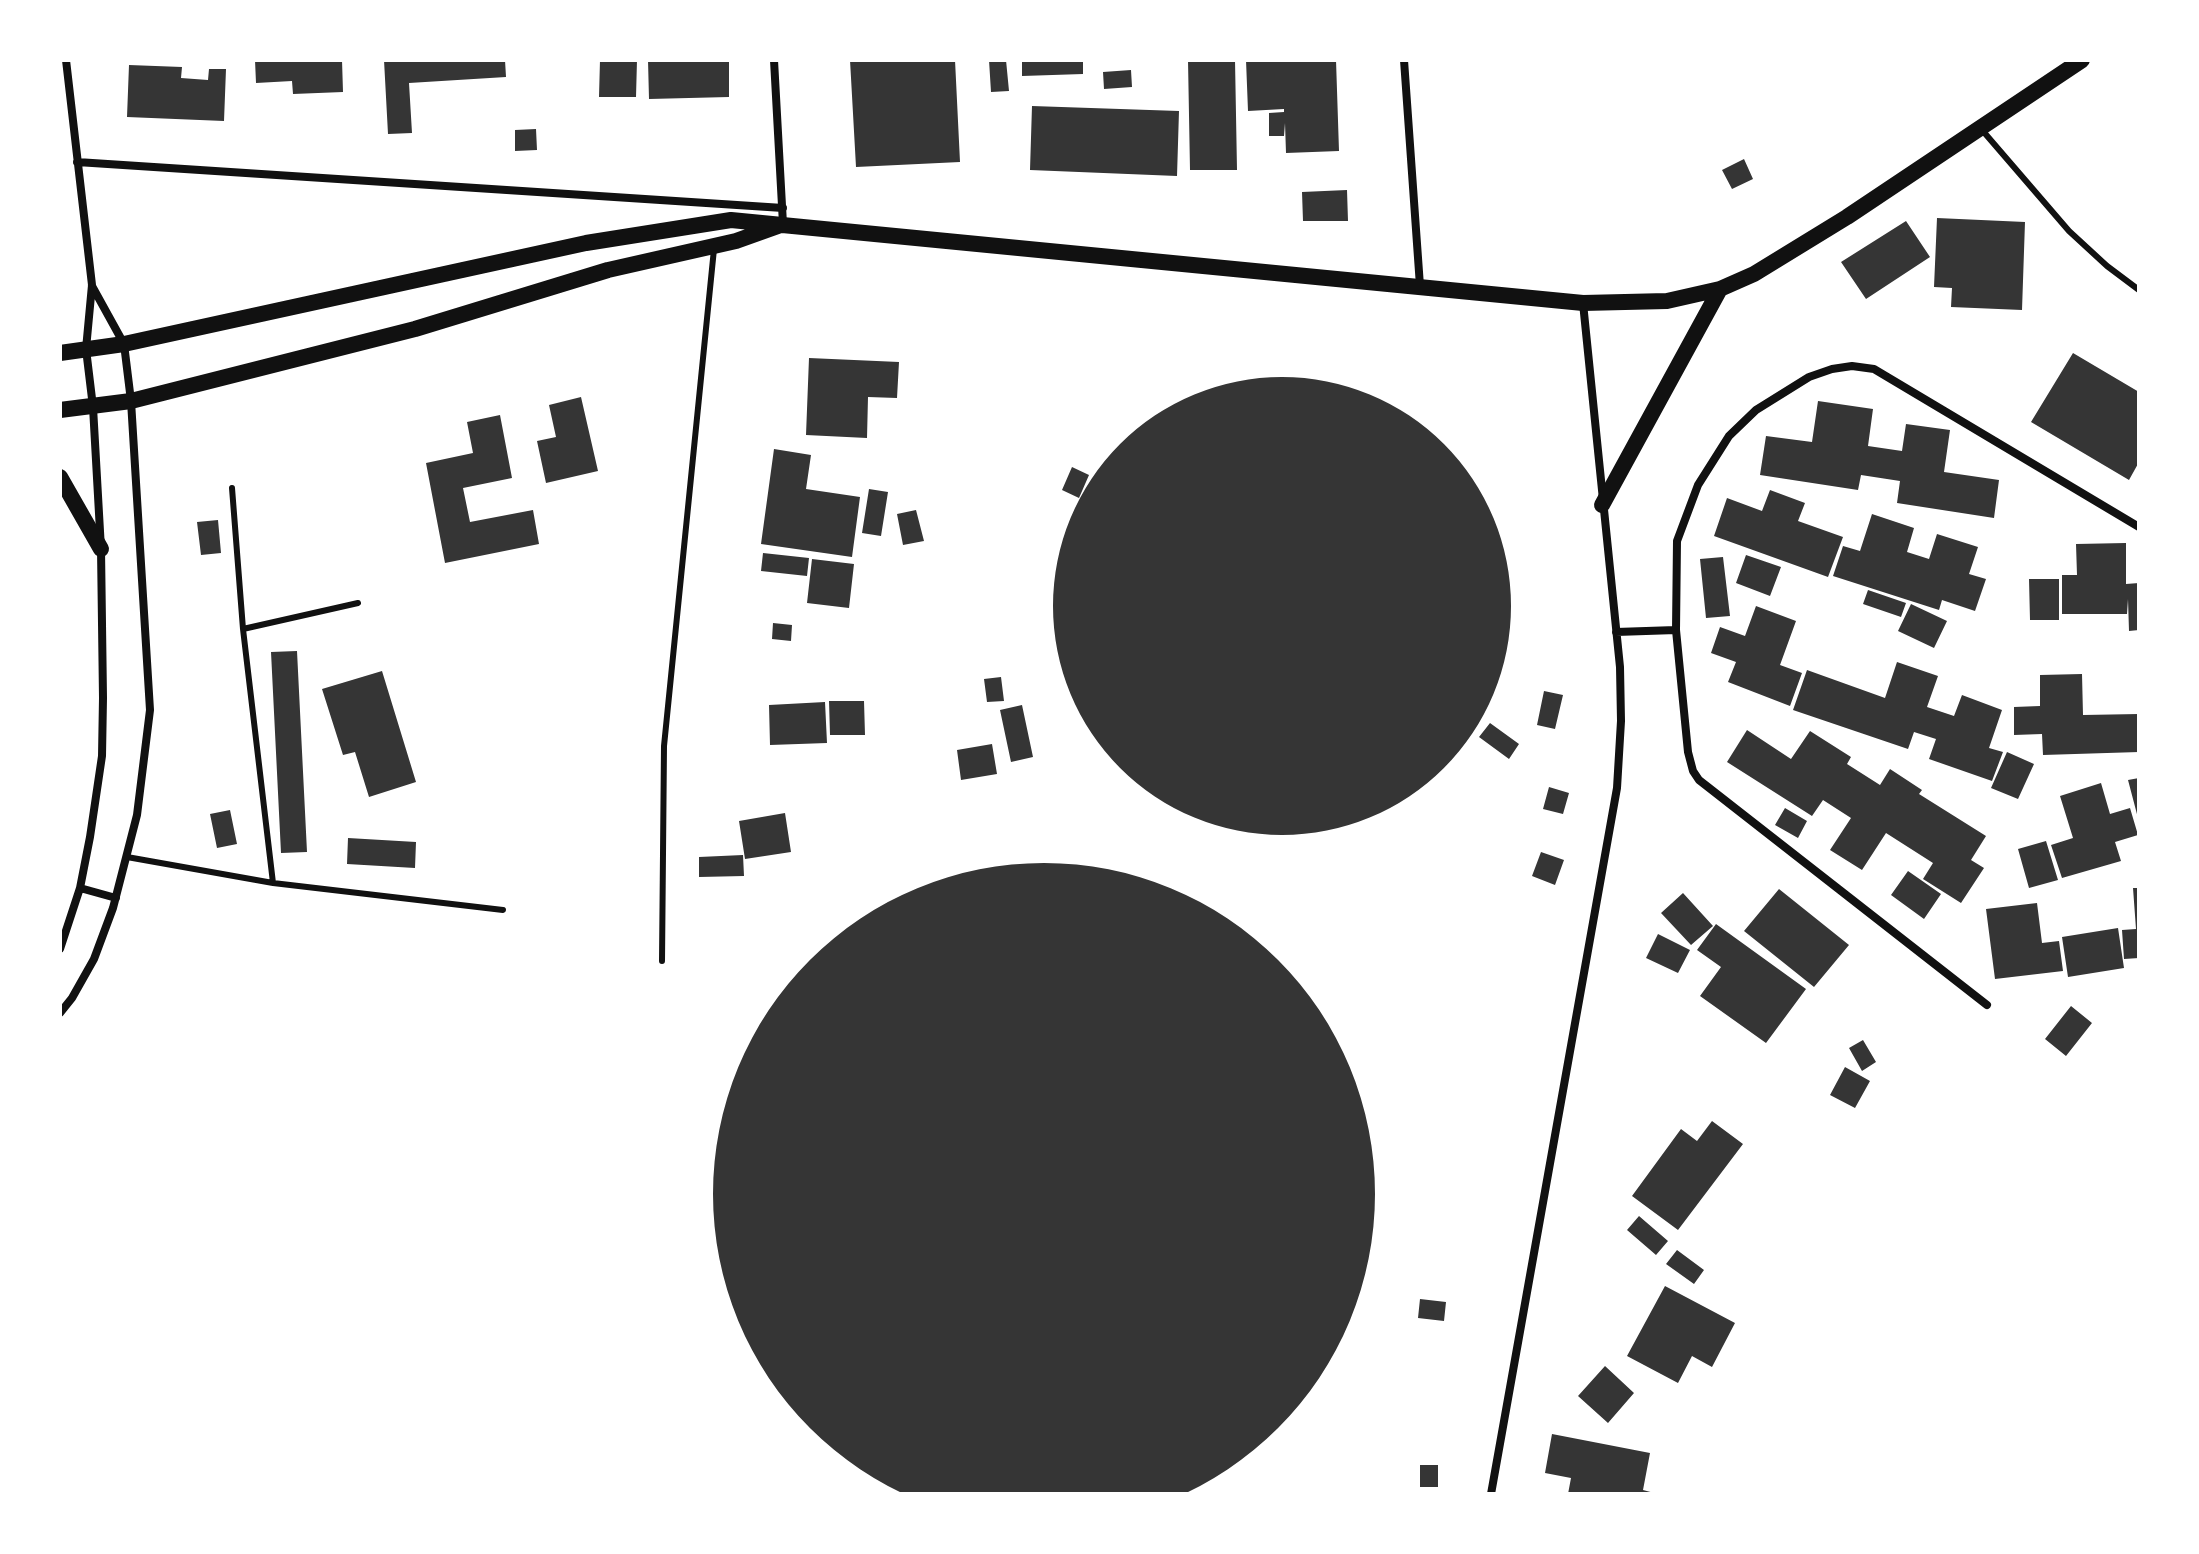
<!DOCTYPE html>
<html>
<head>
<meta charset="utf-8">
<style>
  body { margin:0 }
  #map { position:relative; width:2199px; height:1554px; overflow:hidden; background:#fff; font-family:"Alegreya Sans",sans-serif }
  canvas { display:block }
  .frame { position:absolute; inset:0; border:62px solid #fff; pointer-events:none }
</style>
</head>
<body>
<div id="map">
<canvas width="2199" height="1554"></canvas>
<div class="frame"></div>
</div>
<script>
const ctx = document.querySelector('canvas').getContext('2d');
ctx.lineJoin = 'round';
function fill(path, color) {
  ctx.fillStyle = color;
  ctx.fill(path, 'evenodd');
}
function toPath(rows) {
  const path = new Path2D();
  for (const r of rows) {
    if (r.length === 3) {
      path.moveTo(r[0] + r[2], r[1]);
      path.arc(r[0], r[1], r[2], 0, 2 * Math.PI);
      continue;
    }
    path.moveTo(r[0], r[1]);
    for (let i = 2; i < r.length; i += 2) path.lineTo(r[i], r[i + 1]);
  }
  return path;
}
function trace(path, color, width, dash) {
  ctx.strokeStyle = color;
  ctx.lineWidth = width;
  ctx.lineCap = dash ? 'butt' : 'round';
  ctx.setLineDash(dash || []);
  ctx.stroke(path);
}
const building = toPath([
  [255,60,342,60,343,92,293,94,292,81,256,83],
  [384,60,505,60,506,77,409,83,412,133,388,134],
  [600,60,637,60,636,97,599,97],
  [648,60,729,60,729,97,649,99],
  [850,60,955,60,960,162,856,167],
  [989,60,1006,60,1009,91,991,92],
  [1022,60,1083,60,1083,74,1022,76],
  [1188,60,1235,60,1237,170,1190,170],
  [1246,60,1336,60,1339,151,1286,153,1285,123,1284,136,1269,136,1269,113,1284,112,1284,109,1248,111],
  [129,65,182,67,181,78,208,80,209,69,226,69,224,121,127,117],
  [1131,70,1132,87,1104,89,1103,72],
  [1032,106,1179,111,1177,176,1030,170],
  [536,129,537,150,515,151,515,130],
  [1744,159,1753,179,1732,189,1722,170],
  [1347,190,1348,221,1303,221,1302,192],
  [1937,218,2025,222,2022,310,1951,307,1952,288,1934,287],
  [1906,221,1930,257,1866,299,1841,262],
  [2073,353,2139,392,2139,462,2129,480,2031,422],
  [809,358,899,362,897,398,868,397,867,438,806,435],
  [1282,606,229],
  [581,397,598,471,546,483,537,441,556,437,549,405],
  [1818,401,1873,409,1868,446,1902,451,1906,424,1950,430,1944,472,1999,480,1994,518,1897,503,1900,481,1861,475,1858,490,1760,475,1766,436,1812,442],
  [500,415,512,478,463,488,470,522,533,510,539,544,445,563,426,463,473,453,467,422],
  [774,449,811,455,806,489,860,497,852,557,761,544],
  [1072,467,1089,475,1079,498,1062,490],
  [869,489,888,492,881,536,862,533],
  [1770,490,1805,503,1798,521,1843,537,1828,577,1714,536,1727,498,1762,511],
  [916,510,924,541,903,545,897,514],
  [1872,514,1914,528,1907,552,1929,559,1937,534,1978,547,1969,574,1986,579,1975,611,1942,600,1939,610,1833,576,1843,546,1860,551],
  [218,520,221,553,201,555,197,522],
  [2126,543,2126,584,2139,583,2139,630,2129,631,2128,599,2127,614,2062,614,2062,575,2077,575,2076,544],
  [763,553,809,558,807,576,761,571],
  [1746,555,1781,567,1770,596,1736,583],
  [1723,557,1730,616,1706,618,1700,559],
  [812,559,854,564,849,608,807,603],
  [2029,579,2059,579,2059,620,2030,620],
  [1868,590,1906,603,1901,617,1863,604],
  [1911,604,1947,621,1934,648,1898,631],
  [1756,606,1796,621,1780,665,1802,673,1790,706,1728,682,1736,662,1711,653,1720,627,1745,636],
  [773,623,792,625,791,641,772,639],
  [297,651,307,852,281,853,271,652],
  [1897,662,1938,676,1927,707,1954,716,1962,695,2002,710,1989,748,2003,752,1992,781,1929,759,1936,739,1914,732,1908,749,1793,710,1807,670,1885,698],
  [382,671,416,782,369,797,355,752,343,755,322,689],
  [2082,674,2083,715,2139,714,2139,752,2043,755,2042,734,2014,735,2014,707,2040,706,2040,675],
  [1001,677,1004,701,987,702,984,679],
  [1544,691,1563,695,1555,729,1537,725],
  [829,701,864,701,865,735,830,735],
  [825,702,827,743,770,745,769,705],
  [1022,705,1033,757,1011,762,1000,710],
  [1490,723,1519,744,1509,759,1479,737],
  [1747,730,1791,759,1810,731,1851,757,1847,764,1880,785,1890,769,1922,790,1919,794,1986,836,1971,860,1984,868,1961,903,1923,879,1933,863,1886,833,1862,870,1830,850,1851,818,1823,800,1812,816,1727,762],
  [992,744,997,774,961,780,957,750],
  [2007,752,2034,764,2018,799,1991,788],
  [2139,778,2139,818,2138,818,2128,780],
  [2101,783,2110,814,2130,808,2138,835,2115,842,2121,861,2062,878,2051,845,2073,838,2060,796],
  [1549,787,1569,793,1563,814,1543,809],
  [1785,808,1807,821,1798,838,1775,825],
  [230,810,237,844,217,848,210,814],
  [785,813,791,852,745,859,739,821],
  [348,838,416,842,415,868,347,864],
  [2046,841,2058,880,2029,888,2018,849],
  [1541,852,1564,860,1555,885,1532,876],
  [743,855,744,876,699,877,699,857],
  [1044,1194,331],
  [1908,871,1941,894,1924,919,1891,895],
  [2133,888,2139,888,2139,958,2124,959,2122,930,2136,929],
  [1779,889,1849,945,1814,987,1744,931],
  [1683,893,1713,926,1691,945,1661,913],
  [2037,903,2042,943,2059,941,2063,971,1995,979,1986,909],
  [1716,924,1806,989,1766,1043,1700,996,1721,967,1697,950],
  [2118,928,2124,968,2068,977,2062,937],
  [1658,934,1690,950,1678,973,1646,958],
  [2071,1006,2092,1023,2066,1056,2045,1039],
  [1863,1040,1876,1062,1862,1071,1849,1048],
  [1845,1067,1870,1081,1855,1108,1830,1095],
  [1712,1121,1743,1144,1678,1230,1632,1196,1681,1129,1697,1141],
  [1639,1216,1668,1241,1656,1255,1627,1230],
  [1677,1250,1704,1270,1694,1284,1666,1264],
  [1665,1286,1735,1323,1712,1367,1692,1356,1678,1383,1627,1356],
  [1420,1299,1446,1302,1444,1321,1418,1318],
  [1605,1366,1634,1393,1608,1423,1578,1396],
  [1552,1434,1650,1453,1643,1490,1658,1494,1568,1494,1571,1478,1545,1473],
  [1420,1465,1438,1465,1438,1487,1420,1487]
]);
const service = toPath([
  [1982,130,2069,231,2107,266,2139,290],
  [232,488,243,629,273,883],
  [243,629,358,603],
  [127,857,273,883,503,910],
  [662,961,664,746,714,249]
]);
const minor = toPath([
  [774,60,783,224],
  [1404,60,1420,286],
  [77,162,783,208],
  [1676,630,1688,752,1693,771,1699,780,1987,1005],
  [1616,632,1676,630,1677,541,1698,485,1729,436,1756,410,1809,377,1832,369,1852,366,1874,369,2139,527],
  [80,888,116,898],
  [60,949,80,888,90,837,102,756,103,698,101,549,93,407,86,349,92,285,66,60],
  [60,1013,72,998,94,959,113,908,137,815,150,710,131,401,124,344,92,286],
  [1491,1494,1617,788,1621,721,1620,667,1583,303]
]);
const secondary = toPath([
  [60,353,124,344,586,243,731,220,1583,303,1667,301,1720,289,1754,274,1847,217,2082,60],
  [60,410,131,401,415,329,608,270,736,241,778,226],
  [60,477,101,549],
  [1602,505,1720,289]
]);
fill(building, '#353535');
trace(service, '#111', 6);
trace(minor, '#111', 8);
trace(secondary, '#111', 16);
</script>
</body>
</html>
